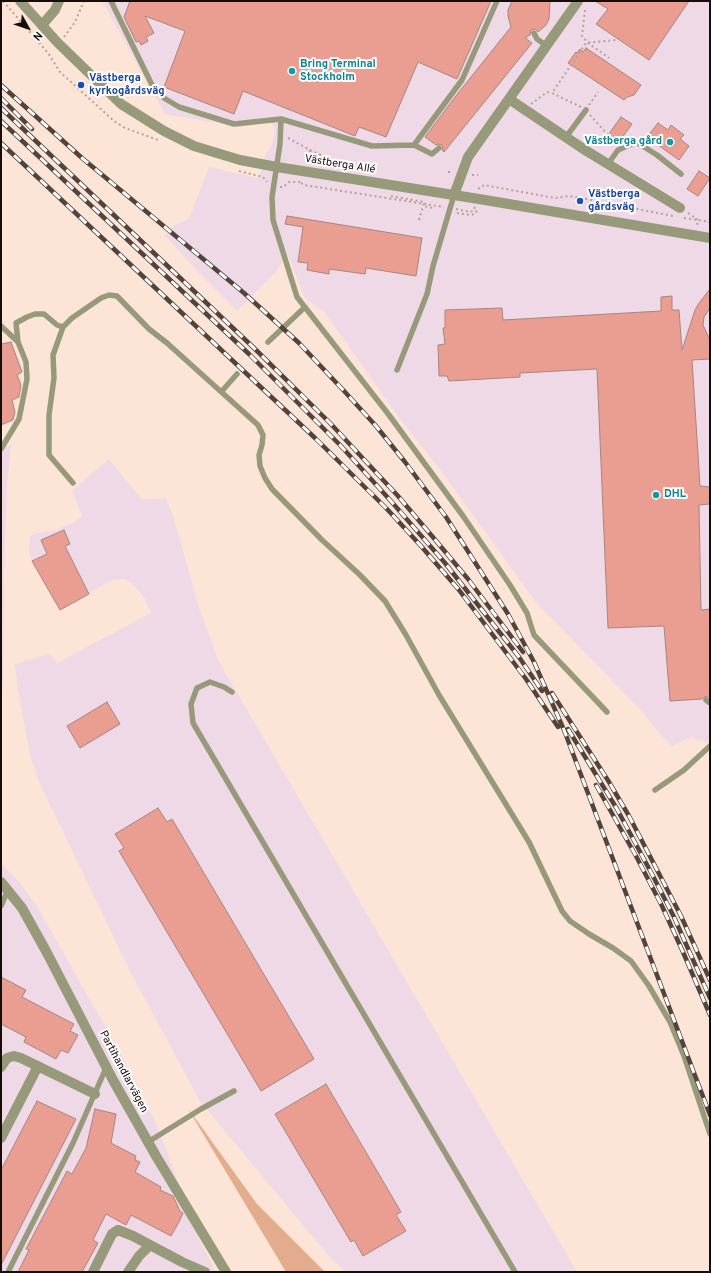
<!DOCTYPE html>
<html>
<head>
<meta charset="utf-8">
<style>
  body { margin:0 }
  #map { position:relative; width:711px; height:1273px; overflow:hidden; background:#fce5d7; font-family:Overpass,sans-serif }
  canvas { display:block }
  .frame { position:absolute; inset:0; border:2px solid #170d08; pointer-events:none }
  .north { position:absolute; left:8px; top:8px; width:40px; height:40px; -webkit-text-stroke:3px #fff; paint-order:stroke; rotate:130deg; font-size:11px; font-weight:700; line-height:16px; text-align:center; color:#170d08 }
  .north::after { content:''; display:block; margin:auto; width:14px; height:18px; background:#170d08; clip-path:polygon(50% 0,100% 100%,50% 72%,0 100%) }
</style>
</head>
<body>
<div id="map">
<canvas width="711" height="1273"></canvas>
<div class="frame"></div>
<div class="north">N</div>
</div>
<script>
const ctx = document.querySelector('canvas').getContext('2d');
ctx.lineJoin = 'round';
function fill(path, color) {
  ctx.fillStyle = color;
  ctx.fill(path, 'evenodd');
}
function toPath(rows) {
  const path = new Path2D();
  for (const r of rows) {
    path.moveTo(r[0], r[1]);
    for (let i = 2; i < r.length; i += 2) path.lineTo(r[i], r[i + 1]);
  }
  return path;
}
function trace(path, color, width, dash) {
  ctx.strokeStyle = color;
  ctx.lineWidth = width;
  ctx.lineCap = dash ? 'butt' : 'round';
  ctx.setLineDash(dash || []);
  ctx.stroke(path);
}
function drawText(font, color, halo, rows, align = 'center') {
  ctx.font = font + ' Overpass,sans-serif';
  ctx.lineWidth = 4;
  ctx.setLineDash([]);
  ctx.textBaseline = 'middle';
  ctx.strokeStyle = halo;
  ctx.fillStyle = color;
  for (const [text, x, y, turn = 0] of rows) {
    ctx.save();
    ctx.translate(x, y);
    ctx.rotate((+turn || 0) * Math.PI / 180);
    ctx.textAlign = isNaN(turn) ? turn : align;
    if (halo) ctx.strokeText(text, 0, 0);
    ctx.fillText(text, 0, 0);
    ctx.restore();
  }
}
const industrial = toPath([
  [102,1,710,1,710,745,708,743,691,737,672,746,658,732,646,716,535,601,442,472,400,419,325,313,304,297,288,255,273,275,237,311,199,273,165,236,176,224,189,219,209,167,259,178,266,153,270,148,274,136,275,127,269,122,241,127,165,114],
  [11,445,7,484,4,571,3,675,1,714,1,447],
  [109,459,142,500,166,498,174,519,199,608,219,662,577,1272,346,1272,328,1255,200,1101,131,973,39,782,30,755,18,691,15,664,49,654,57,663,151,613,145,599,134,585,125,579,112,580,60,610,32,561,29,553,30,536,38,533,53,531,73,523,82,516,72,491],
  [1,863,20,883,38,908,127,1065,157,1125,199,1239,216,1272,1,1272]
]);
const green = toPath([
  [187,1107,257,1204,325,1272,286,1272]
]);
const building = toPath([
  [130,1,491,1,457,79,418,62,386,137,359,127,355,136,243,91,234,114,164,87,185,31,145,16,154,33,146,37,148,41,141,45,139,41,136,42,124,17,130,1],
  [512,1,550,1,549,19,546,25,538,32,535,29,531,30,530,35,525,38,532,43,444,152,442,150,443,148,442,145,439,144,436,145,425,137,455,97,511,27,508,16,508,10,512,1],
  [595,1,689,1,649,60,596,24,608,9,595,1],
  [586,48,641,85,634,95,627,97,624,100,568,63,576,52,577,53,580,49,583,52,586,48],
  [621,117,632,124,619,142,608,135,621,117],
  [658,123,668,130,671,125,684,135,680,139,689,146,679,160,647,137,658,123],
  [699,171,710,178,698,196,687,189,699,171],
  [287,216,422,238,416,276,366,268,365,274,329,269,329,274,307,270,308,263,298,262,303,227,285,224,287,216],
  [710,289,710,308,704,317,703,325,710,340,710,359,692,360,700,486,710,487,710,504,699,505,701,610,710,609,710,698,706,696,702,699,670,701,664,626,608,628,597,369,520,373,520,377,449,381,447,376,439,376,438,345,445,344,443,328,445,328,445,310,502,308,503,320,661,311,661,297,672,296,672,310,679,310,682,350,695,310,699,303,710,289],
  [11,342,22,372,17,375,21,385,19,397,12,400,15,412,13,420,1,425,1,344,11,342],
  [64,530,70,544,65,546,89,594,60,610,32,561,47,554,41,540,64,530],
  [107,702,120,724,80,748,67,726,107,702],
  [158,808,167,822,172,819,314,1059,261,1091,119,851,124,848,115,834,158,808],
  [1,977,26,990,22,997,74,1024,70,1031,78,1035,68,1053,61,1050,56,1059,24,1042,26,1037,1,1024,1,977],
  [326,1084,401,1212,396,1215,406,1231,363,1256,354,1240,351,1242,275,1114,326,1084],
  [37,1101,76,1119,1,1265,1,1170,37,1101],
  [95,1109,116,1114,111,1143,136,1156,135,1160,140,1162,135,1172,161,1187,160,1190,173,1196,180,1211,183,1213,179,1222,171,1236,131,1215,126,1225,106,1214,93,1240,98,1243,82,1272,18,1272,29,1250,26,1249,67,1171,72,1174,86,1148,95,1109]
]);
const path = toPath([
  [3,1,48,53,60,72,114,121,125,128,158,140],
  [585,10,582,36,588,43,609,58],
  [64,37,75,22,84,1],
  [531,104,547,92,552,93],
  [589,105,598,92],
  [581,107,552,93,586,43,616,40],
  [590,115,608,135,614,144],
  [288,138,310,150,308,162],
  [310,150,336,162],
  [239,171,263,177,267,182],
  [448,172,453,172],
  [472,175,478,175],
  [301,183,304,185,444,207],
  [280,187,283,187,289,182,303,182],
  [478,189,484,185,555,198,569,196,592,200,603,207,612,210],
  [391,196,424,202,423,206,433,208],
  [597,208,617,205,673,216],
  [456,209,470,212,473,211,475,207],
  [457,213,470,215,475,214,477,210],
  [688,213,698,220,697,226],
  [684,218,710,222],
  [419,220,423,206]
]);
const service = toPath([
  [111,1,152,85,164,98,179,107,234,124,281,119,372,146,414,145,462,80,497,1],
  [534,33,537,39,547,46],
  [281,119,280,144,272,197,273,220,297,297,389,415,463,516,510,585,527,613,534,635,607,712],
  [566,137,586,110],
  [414,145,432,154,439,148],
  [608,164,618,150,636,142,657,155,681,174],
  [1,326,18,342,26,362,27,379,19,419,1,449],
  [63,327,53,355,54,378,49,415,49,455,73,483],
  [18,342,16,323,27,317,35,314,44,314,57,325,63,327,72,318,101,298,109,295,117,296,149,329,167,343,258,425,263,435,262,445,259,455,260,466,265,478,272,489,322,540,359,574,385,601,406,635,439,695,529,842,562,911,570,921,589,934,613,948,631,961,649,986,670,1022,684,1056,710,1134],
  [268,342,305,307],
  [397,370,427,294,433,266,454,195],
  [222,391,237,374],
  [232,692,224,687,210,682,197,688,191,704,193,723,515,1272],
  [706,700,710,703],
  [655,790,684,770,710,746],
  [1,906,8,890],
  [148,1142,201,1109,234,1091],
  [8,1272,73,1143,106,1068]
]);
const minor = toPath([
  [42,25,55,10,59,1],
  [509,99,585,150,680,208],
  [454,195,468,157,578,1],
  [1,882,22,908,46,951,113,1080,156,1156,226,1272],
  [1,1067,7,1058,14,1056,21,1058,95,1094],
  [1,1138,38,1066],
  [93,1272,112,1234,118,1230,133,1236,182,1262,205,1272],
  [128,1272,139,1256,150,1245]
]);
const tertiary = toPath([
  [20,1,58,43,121,104,164,131,194,146,240,160,277,167,479,199,710,238]
]);
const rail = toPath([
  [1,85,82,158,244,293,299,343,345,392,376,426,405,462,446,517,508,614,534,662,564,730,710,1115],
  [1,98,32,129],
  [1,108,254,348,330,423,398,496,432,536,468,579,523,652],
  [1,121,249,354,340,445,390,500,445,563,519,657,542,691],
  [1,143,315,438,387,509,421,546,459,590,526,679,558,727],
  [552,693,609,782,629,816,681,916,710,980],
  [568,729,617,809,653,876,674,917,710,998],
  [596,785,636,856,662,906,683,952,710,1015]
]);
const markers = [
  [292,71,4,"#0f9aa8"],
  [81,85,4,"#1a4fb4"],
  [670,142,4,"#0f9aa8"],
  [580,201,4,"#1a4fb4"],
  [656,495,4,"#0f9aa8"]
];
const cultureNames = [
  ["Bring Terminal",300,65],
  ["Stockholm",300,78],
  ["Västberga gård",662,142,"right"],
  ["DHL",664,495]
];
const transitNames = [
  ["Västberga",89,79],
  ["kyrkogårdsväg",89,92],
  ["Västberga",588,195],
  ["gårdsväg",588,208]
];
const streetNames = [
  ["Västberga Allé",340,165,9],
  ["Partihandlarvägen",123,1072,62]
];
fill(industrial, '#efd9e6');
fill(green, '#e3ad8d');
fill(building, '#ea9d91');
trace(building, '#a68681', 1);
trace(path, '#b5a297', 2, [2, 3]);
trace(service, '#97997b', 5.5);
trace(minor, '#97997b', 10);
trace(tertiary, '#97997b', 10);
trace(rail, '#52443d', 4.5);
trace(rail, '#fff', 3, [9]);
for (const [x, y, r, color] of markers) {
  const dot = new Path2D();
  dot.arc(x, y, r, 0, 2 * Math.PI);
  ctx.fillStyle = color;
  ctx.fill(dot);
  trace(dot, '#fff', 1.5);
}
drawText('bold 11px', '#0d838f', '#fff', cultureNames, 'left');
drawText('bold 11px', '#164399', '#fff', transitNames, 'left');
drawText('11px', '#170d08', '#fff', streetNames);
</script>
</body>
</html>
